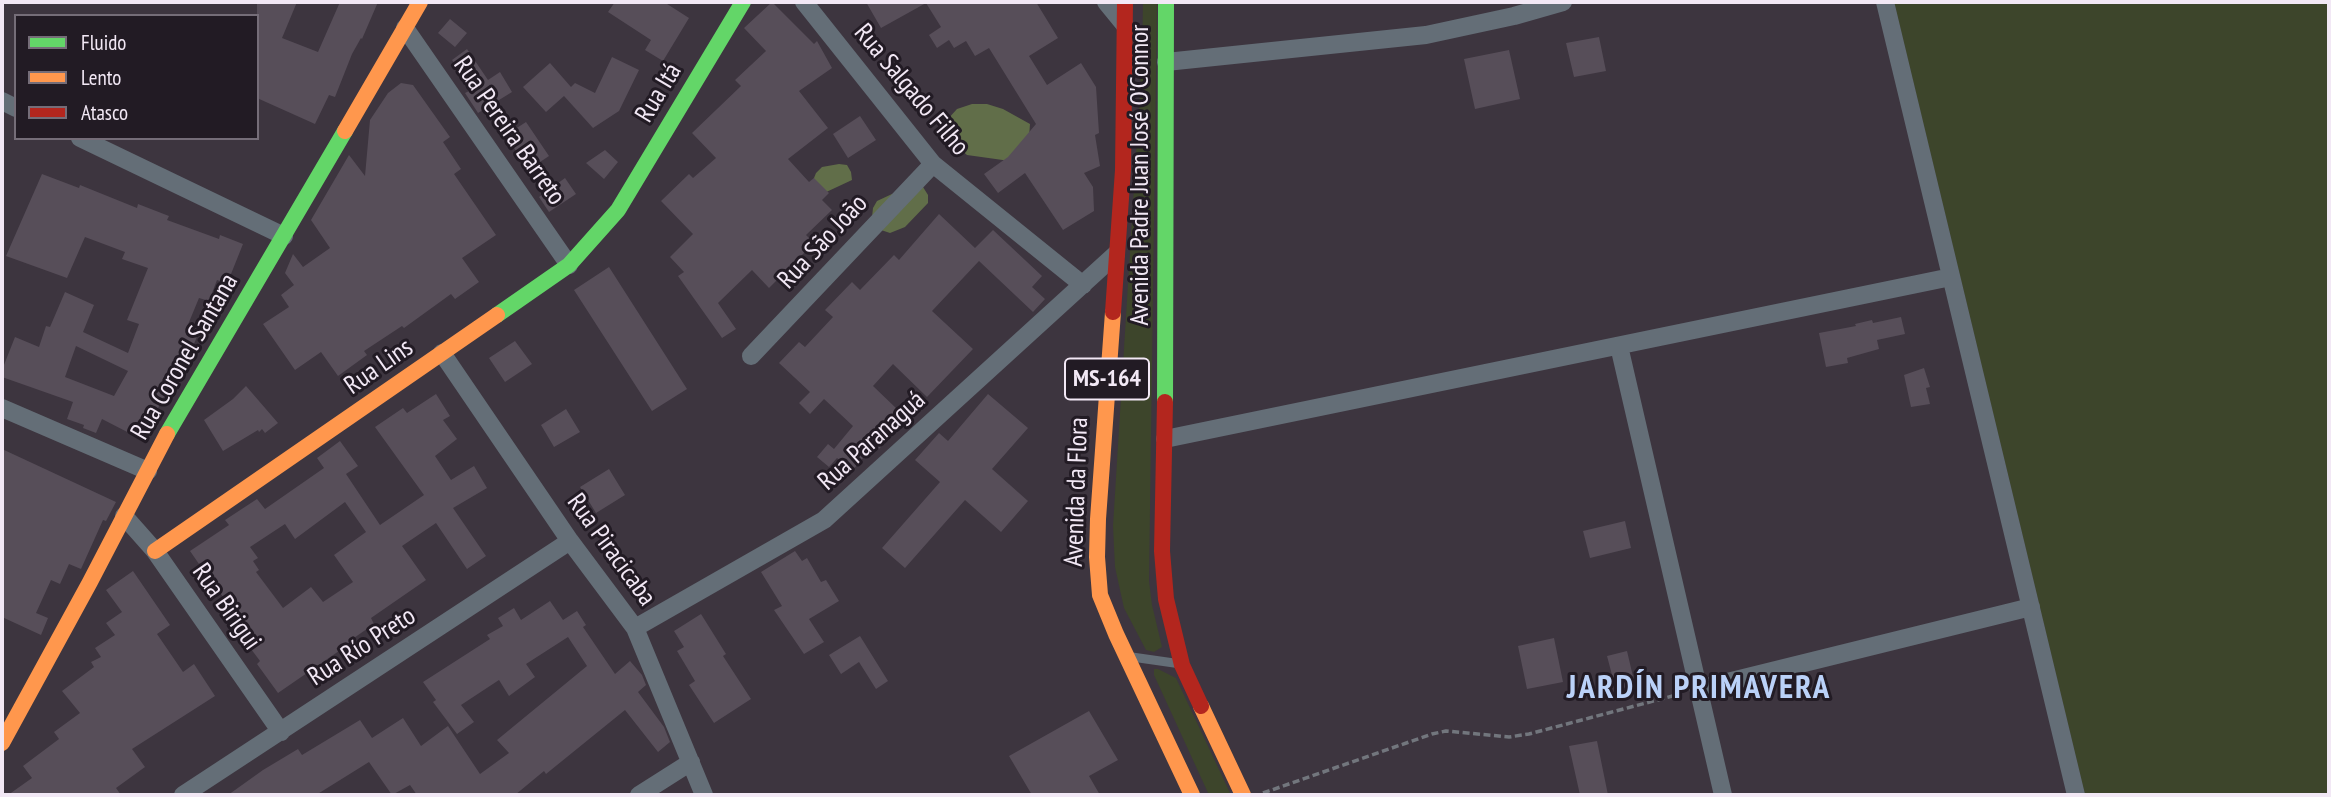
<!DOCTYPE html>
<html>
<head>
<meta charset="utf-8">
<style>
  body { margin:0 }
  #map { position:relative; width:2331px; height:797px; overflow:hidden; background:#3d353f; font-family:"PT Sans Narrow",sans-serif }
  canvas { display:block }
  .frame { position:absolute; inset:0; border:4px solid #f2e8f5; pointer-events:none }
  .legend { position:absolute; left:14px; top:14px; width:245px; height:126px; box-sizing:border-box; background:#221b24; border:2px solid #756d78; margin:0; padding:9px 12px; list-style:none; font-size:21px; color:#f2e8f5 }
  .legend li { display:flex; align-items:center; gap:14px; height:35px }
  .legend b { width:35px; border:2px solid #756d78 }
</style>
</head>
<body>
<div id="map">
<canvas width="2331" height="797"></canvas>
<div class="frame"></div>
<ul class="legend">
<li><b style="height:9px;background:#63d668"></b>Fluido</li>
<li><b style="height:9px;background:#ff974d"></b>Lento</li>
<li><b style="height:9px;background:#b3261e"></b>Atasco</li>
</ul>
</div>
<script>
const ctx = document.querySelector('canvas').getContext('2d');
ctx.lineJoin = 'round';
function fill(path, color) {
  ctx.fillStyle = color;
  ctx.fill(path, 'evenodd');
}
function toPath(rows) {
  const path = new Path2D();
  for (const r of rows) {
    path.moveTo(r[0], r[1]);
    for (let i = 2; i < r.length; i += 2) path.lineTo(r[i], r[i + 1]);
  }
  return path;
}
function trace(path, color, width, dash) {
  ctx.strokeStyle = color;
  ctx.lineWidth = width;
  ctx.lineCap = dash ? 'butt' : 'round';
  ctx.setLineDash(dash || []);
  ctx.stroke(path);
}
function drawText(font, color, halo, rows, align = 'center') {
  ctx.font = font + ' "PT Sans Narrow",sans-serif';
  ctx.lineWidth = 6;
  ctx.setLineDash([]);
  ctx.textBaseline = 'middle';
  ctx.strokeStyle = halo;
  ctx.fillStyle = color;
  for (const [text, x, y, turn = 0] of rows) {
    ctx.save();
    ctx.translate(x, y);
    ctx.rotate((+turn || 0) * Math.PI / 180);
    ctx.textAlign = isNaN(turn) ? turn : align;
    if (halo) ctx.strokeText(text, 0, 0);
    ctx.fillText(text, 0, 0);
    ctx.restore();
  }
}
const green = toPath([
  [1143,2,1157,2,1149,581,1152,605,1162,647,1154,652,1146,650,1124,608,1115,567,1113,526,1142,58],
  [1894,2,2329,2,2329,795,2085,795],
  [1154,669,1158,669,1176,678,1231,795,1209,795,1154,675]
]);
const forest = toPath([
  [972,104,987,104,1003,109,1030,124,1028,151,1017,162,967,155,943,134,946,121,957,109],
  [839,164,847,165,851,172,852,180,822,194,812,183,816,173,822,167],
  [915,186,923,187,928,195,928,203,905,227,890,233,881,230,872,217,873,208,877,201,907,187]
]);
const building = toPath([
  [257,2,297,2,282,38,318,52,340,2,378,2,362,39,361,38,352,54,335,97,329,95,315,124,257,98],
  [615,2,664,2,689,18,663,61,645,50,651,40,608,12],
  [772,2,814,44,817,41,832,68,799,91,828,128,788,159,809,182,814,178,829,193,822,200,832,210,806,235,814,243,769,288,752,270,718,303,736,329,722,338,678,276,684,272,670,257,693,234,661,201,689,174,693,178,716,158,692,133,741,86,735,80,766,51,744,28],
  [866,2,1036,2,1058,38,1029,56,1047,85,1081,63,1096,87,1099,133,1095,135,1100,166,1084,173,1093,187,1094,211,1063,230,1025,173,998,193,984,174,1008,157,1036,124,989,48,975,56,966,41,954,48,949,40,937,48,929,35,941,27,926,3,881,28],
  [450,19,467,33,455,47,438,33],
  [1599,37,1606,71,1574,77,1566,43],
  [467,49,488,80,500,72,512,92,478,113,465,93,473,89,452,60],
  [1509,50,1520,99,1475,109,1464,59],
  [612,57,639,70,619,111,593,128,564,96,546,112,523,87,550,63,571,87,575,83,595,93],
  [401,83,413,85,450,137,443,142,461,169,454,174,496,235,462,258,479,282,455,299,451,294,404,328,402,326,364,351,367,355,338,376,321,352,295,370,263,324,289,307,281,295,294,285,285,273,293,254,303,267,330,248,311,220,349,155,365,176,370,120,388,93],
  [860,116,876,140,848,158,833,134],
  [526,122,549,156,528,170,506,135],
  [605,150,618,162,604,179,586,163],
  [42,174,79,188,80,185,137,208,138,204,169,216,167,220,219,239,220,235,243,244,227,284,217,280,209,301,199,298,187,327,199,332,180,377,182,379,174,392,168,389,157,410,152,408,137,437,102,419,96,433,83,428,84,425,67,419,73,402,2,377,2,370,15,337,39,347,46,326,50,327,65,292,94,305,83,332,128,353,139,324,127,320,148,268,122,259,125,252,85,237,67,278,6,256],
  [76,346,128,371,114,396,65,377],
  [565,178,576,194,549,212,539,197],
  [939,214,975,248,993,230,1042,276,1032,287,1045,299,1033,312,979,261,932,311,973,349,927,397,893,364,873,386,897,409,887,420,897,429,879,449,874,445,852,471,837,458,829,467,817,457,828,444,834,449,853,426,824,399,810,414,799,403,810,392,779,363,799,342,805,347,833,317,825,310,852,282,860,290,894,255,899,260],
  [609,267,687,389,652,411,574,290],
  [1901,317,1905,334,1877,340,1879,349,1847,358,1848,363,1826,367,1819,333,1856,326,1855,324,1872,320,1873,323],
  [515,341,532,364,505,382,489,358],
  [1924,368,1930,387,1926,388,1930,404,1911,407,1904,375],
  [246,386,278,423,265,433,262,429,259,432,258,430,223,451,204,420,233,399],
  [436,394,450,416,443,420,457,439,435,456,451,480,474,466,487,488,453,508,486,556,467,569,436,523,402,546,426,580,371,618,374,624,351,640,352,642,278,693,257,664,260,661,242,637,249,632,227,603,200,563,199,564,190,551,229,525,225,520,257,499,265,509,324,468,317,458,340,441,358,466,346,474,380,525,424,495,375,427,403,408,407,413],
  [345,502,366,532,334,555,353,582,323,602,311,587,283,608,256,572,259,570,253,561,258,558,250,547,285,524,295,539],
  [988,394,1028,428,992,469,1028,501,1001,532,965,500,905,568,882,548,940,482,915,460,939,433,948,441],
  [566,409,580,432,554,447,541,425],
  [2,449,116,502,106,521,103,520,81,569,69,564,60,584,51,580,36,613,48,618,41,635,2,617],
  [609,469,625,495,596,513,580,487],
  [1625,521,1631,548,1590,558,1583,531],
  [795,551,802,561,807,558,821,582,826,580,839,601,809,619,824,642,804,654,774,610,782,606,761,572],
  [133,571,170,625,157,634,183,672,194,664,215,696,132,749,145,767,116,788,121,795,8,795,32,778,23,766,59,739,54,732,80,713,62,691,94,667,91,662,101,657,95,648,115,635,106,623,122,612,106,590],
  [550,601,563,620,577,611,586,625,583,627,615,674,630,661,642,675,646,685,638,692,664,727,670,742,658,752,625,710,546,774,544,771,515,795,417,795,410,785,392,795,369,762,316,795,228,795,263,770,298,749,302,755,360,720,372,738,403,718,421,746,448,726,480,774,509,753,497,740,587,666,568,637,526,664,535,677,509,696,499,680,461,705,474,722,457,734,433,702,436,700,423,682,490,639,487,635,503,626,498,618,514,608,521,620],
  [701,614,726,654,723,656,751,699,714,723,689,685,695,681,677,651,684,647,674,631],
  [860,636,888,681,876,689,859,662,841,674,829,655],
  [1554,638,1563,682,1527,689,1518,646],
  [1627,651,1635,685,1616,690,1607,656],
  [1089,711,1118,760,1089,776,1100,795,1032,795,1009,756],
  [1597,741,1608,795,1580,795,1569,746]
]);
const path = toPath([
  [1263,793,1432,734,1446,731,1509,737,1529,734,1680,694]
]);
const lane = toPath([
  [1132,657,1181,664]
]);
const street = toPath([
  [804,2,933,164,1083,285],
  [1106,2,1124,24],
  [1885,2,2076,795],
  [405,28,569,265],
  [1166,62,1426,35,1514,16,1563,2],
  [2,101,16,108],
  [80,138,284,236],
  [1619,346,1723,795],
  [442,353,570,541,635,628,704,795],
  [751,356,933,164],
  [2,408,148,471],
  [1165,439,1951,277],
  [124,516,155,551,281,732],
  [635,628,824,520,1116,254],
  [1699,689,2031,607],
  [183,795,570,541],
  [639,795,691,762]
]);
const fast = toPath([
  [497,315,569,265,618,210,743,2],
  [1165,402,1166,2],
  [167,434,345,131]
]);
const slow = toPath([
  [345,131,420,2],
  [1113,312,1098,519,1097,557,1100,595,1116,634,1192,795],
  [155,551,497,315],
  [1201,706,1243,795],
  [2,743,90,582,167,434]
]);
const jam = toPath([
  [1113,312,1123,170,1125,2],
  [1165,402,1162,551,1166,599,1182,665,1201,706]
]);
const shields = [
  [1107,379,84]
];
const shieldNames = [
  ["MS-164",1107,379]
];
const streetNames = [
  ["Rua Salgado Filho",911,90,50],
  ["Rua Itá",659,93,-59],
  ["Rua Pereira Barreto",509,131,55],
  ["Avenida Padre Juan José O'Connor",1141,175,-90],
  ["Rua São João",823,242,-47],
  ["Rua Coronel Santana",185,357,-60],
  ["Rua Lins",379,367,-35],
  ["Rua Paranaguá",872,441,-42],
  ["Avenida da Flora",1077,492,-88],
  ["Rua Piracicaba",611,550,54],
  ["Rua Birigui",226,607,55],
  ["Rua Río Preto",362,647,-33]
];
const districtNames = [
  ["JARDÍN PRIMAVERA",1699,689]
];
fill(green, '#3d452b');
fill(forest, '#616e49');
fill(building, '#574e59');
trace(path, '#72767d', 3.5, [7, 3.5]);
trace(lane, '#646e77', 9);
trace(street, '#646e77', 18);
trace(fast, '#63d668', 16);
trace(slow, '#ff974d', 16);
trace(jam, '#b3261e', 16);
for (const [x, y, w] of shields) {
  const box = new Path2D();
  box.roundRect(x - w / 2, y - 20.5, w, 41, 5);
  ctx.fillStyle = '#221b24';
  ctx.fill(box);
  trace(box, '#f2e8f5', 2);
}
drawText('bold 24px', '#f2e8f5', null, shieldNames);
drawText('26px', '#f2e8f5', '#221b24', streetNames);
ctx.letterSpacing = '2px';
drawText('bold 33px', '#bad1f8', '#221b24', districtNames);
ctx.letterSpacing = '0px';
</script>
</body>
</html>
